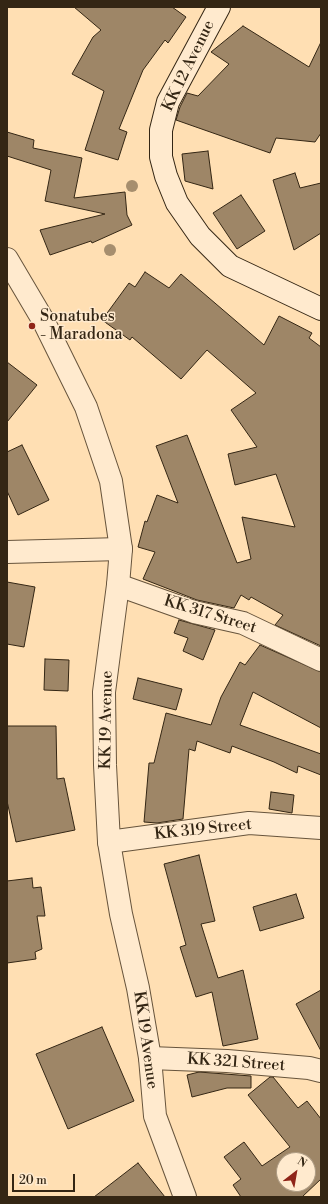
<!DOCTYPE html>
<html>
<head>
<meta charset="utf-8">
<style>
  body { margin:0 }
  #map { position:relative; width:328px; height:1204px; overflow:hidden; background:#ffdfb3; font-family:"Libre Bodoni",serif }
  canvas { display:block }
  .frame { position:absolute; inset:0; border:8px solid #342614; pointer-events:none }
  .north { position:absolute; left:276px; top:1152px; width:40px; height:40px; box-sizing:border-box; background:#ffeace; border:1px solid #ae9c84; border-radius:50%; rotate:31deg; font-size:11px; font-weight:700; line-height:16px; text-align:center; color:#342614 }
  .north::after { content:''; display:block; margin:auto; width:14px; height:18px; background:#8f2418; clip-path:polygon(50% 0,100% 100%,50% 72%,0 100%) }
  .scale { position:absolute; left:12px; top:1174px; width:63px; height:18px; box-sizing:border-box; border:2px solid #342614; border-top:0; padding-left:5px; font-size:12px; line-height:14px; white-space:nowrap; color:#342614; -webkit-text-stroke:3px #ffeace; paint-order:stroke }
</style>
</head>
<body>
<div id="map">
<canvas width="328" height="1204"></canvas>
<div class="frame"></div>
<div class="north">N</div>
<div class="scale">20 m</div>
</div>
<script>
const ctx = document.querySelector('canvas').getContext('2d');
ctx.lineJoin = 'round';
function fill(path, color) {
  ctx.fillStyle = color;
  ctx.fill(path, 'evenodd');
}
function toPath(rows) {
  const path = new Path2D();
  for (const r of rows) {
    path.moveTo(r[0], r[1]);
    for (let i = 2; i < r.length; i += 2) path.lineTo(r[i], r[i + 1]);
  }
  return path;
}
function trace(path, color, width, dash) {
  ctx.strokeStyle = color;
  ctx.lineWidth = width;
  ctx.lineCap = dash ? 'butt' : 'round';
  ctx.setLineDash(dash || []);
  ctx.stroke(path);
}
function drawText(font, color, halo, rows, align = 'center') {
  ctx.font = font + ' "Libre Bodoni",serif';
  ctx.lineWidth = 3;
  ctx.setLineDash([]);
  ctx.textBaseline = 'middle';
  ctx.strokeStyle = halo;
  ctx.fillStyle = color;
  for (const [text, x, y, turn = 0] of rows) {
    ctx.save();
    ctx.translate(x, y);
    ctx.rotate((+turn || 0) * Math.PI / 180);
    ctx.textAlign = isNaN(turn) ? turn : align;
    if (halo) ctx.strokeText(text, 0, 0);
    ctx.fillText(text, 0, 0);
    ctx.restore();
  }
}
const building = toPath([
  [74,7,172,7,186,17,168,43,165,40,143,70,119,129,127,132,118,160,85,150,104,91,72,74,93,37,101,30,74,7],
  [243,26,309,67,321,42,321,133,315,142,276,138,270,153,176,120,180,107,187,93,198,96,229,64,211,52,243,26],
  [7,132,34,140,33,148,82,158,74,198,125,192,127,215,132,225,92,243,91,241,50,255,40,230,105,214,45,201,51,170,7,156,7,132],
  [208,151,213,189,185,181,182,154,208,151],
  [295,173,300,188,321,183,321,233,294,250,273,180,295,173],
  [241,195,265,231,237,249,213,213,241,195],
  [145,272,169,288,181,274,264,345,279,316,312,333,309,338,321,347,321,646,275,625,283,615,251,597,249,600,241,595,234,608,197,600,143,579,155,552,138,547,145,521,147,522,157,495,178,503,156,446,187,435,237,563,251,559,242,517,295,527,276,474,235,485,228,454,257,447,231,410,256,393,207,350,181,379,132,337,130,340,102,320,129,283,135,287,145,272],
  [7,362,37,385,7,422,7,362],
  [22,445,49,500,18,515,7,491,7,452,22,445],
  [7,582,35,587,24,647,7,644,7,582],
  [179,620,215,630,203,660,183,651,188,638,174,633,179,620],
  [260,645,321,672,321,728,253,692,240,725,321,754,321,775,298,766,297,773,274,762,232,746,230,753,197,741,195,751,189,749,183,819,157,823,144,822,149,763,154,763,166,713,211,725,221,697,240,662,245,665,260,645],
  [45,659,69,660,68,691,44,690,45,659],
  [138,678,182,689,176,710,133,699,138,678],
  [7,726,56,726,57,779,64,778,75,830,16,842,7,801,7,726],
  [271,792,294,795,292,813,269,809,271,792],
  [199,855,215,921,201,924,218,978,243,970,258,1039,223,1046,212,992,196,997,180,947,186,945,164,864,199,855],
  [32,878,33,888,41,887,45,916,37,916,42,949,35,952,36,959,7,963,7,881,32,878],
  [296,894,304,918,260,931,253,907,296,894],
  [321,990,321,1051,296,1004,321,990],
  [102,1027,134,1101,68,1129,36,1054,102,1027],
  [199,1072,251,1076,251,1088,227,1088,192,1097,187,1075,199,1072],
  [270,1077,273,1077,298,1108,307,1101,321,1119,321,1179,302,1197,241,1197,233,1185,241,1179,224,1157,244,1142,262,1166,290,1147,248,1095,270,1077],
  [284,1160,308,1160,308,1184,284,1184,284,1160],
  [138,1163,165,1197,94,1197,138,1163]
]);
const minor = toPath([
  [7,552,121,549],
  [118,585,194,612,243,623,321,660],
  [109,842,249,823,321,828],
  [150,1058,227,1061,309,1068,321,1071]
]);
const tertiary = toPath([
  [7,259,43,320,86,407,111,481,121,549,118,585,104,692,105,765,109,842,121,914,138,988,150,1058,155,1116,185,1197]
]);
const secondary = toPath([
  [219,7,168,102,161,130,161,157,166,176,177,203,200,236,230,266,321,309]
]);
const trees = [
  [132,186],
  [110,250]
];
const markers = [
  [32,326,4,"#8f2418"]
];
const streetNames = [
  ["KK 12 Avenue",189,66,-64],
  ["KK 317 Street",210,615,17],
  ["KK 19 Avenue",107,720,-89],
  ["KK 319 Street",203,830,-6],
  ["KK 19 Avenue",145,1040,82],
  ["KK 321 Street",236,1063,4]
];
const poiNames = [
  ["Sonatubes",40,317],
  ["- Maradona",40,335]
];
fill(building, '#9e8667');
trace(building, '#342614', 1);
trace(minor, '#67543c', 24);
trace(tertiary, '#67543c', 24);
trace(secondary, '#342614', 24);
trace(minor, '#ffeace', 22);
trace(tertiary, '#ffeace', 22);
trace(secondary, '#ffeace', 22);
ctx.fillStyle = '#a68e6e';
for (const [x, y] of trees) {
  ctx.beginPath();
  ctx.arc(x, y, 6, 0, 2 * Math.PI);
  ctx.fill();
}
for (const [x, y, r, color] of markers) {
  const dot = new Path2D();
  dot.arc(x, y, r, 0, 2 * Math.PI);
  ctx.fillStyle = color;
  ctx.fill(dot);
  trace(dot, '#ffeace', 1.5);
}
drawText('16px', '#342614', '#ffeace', streetNames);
drawText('16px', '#342614', '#ffeace', poiNames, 'left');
</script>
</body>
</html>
